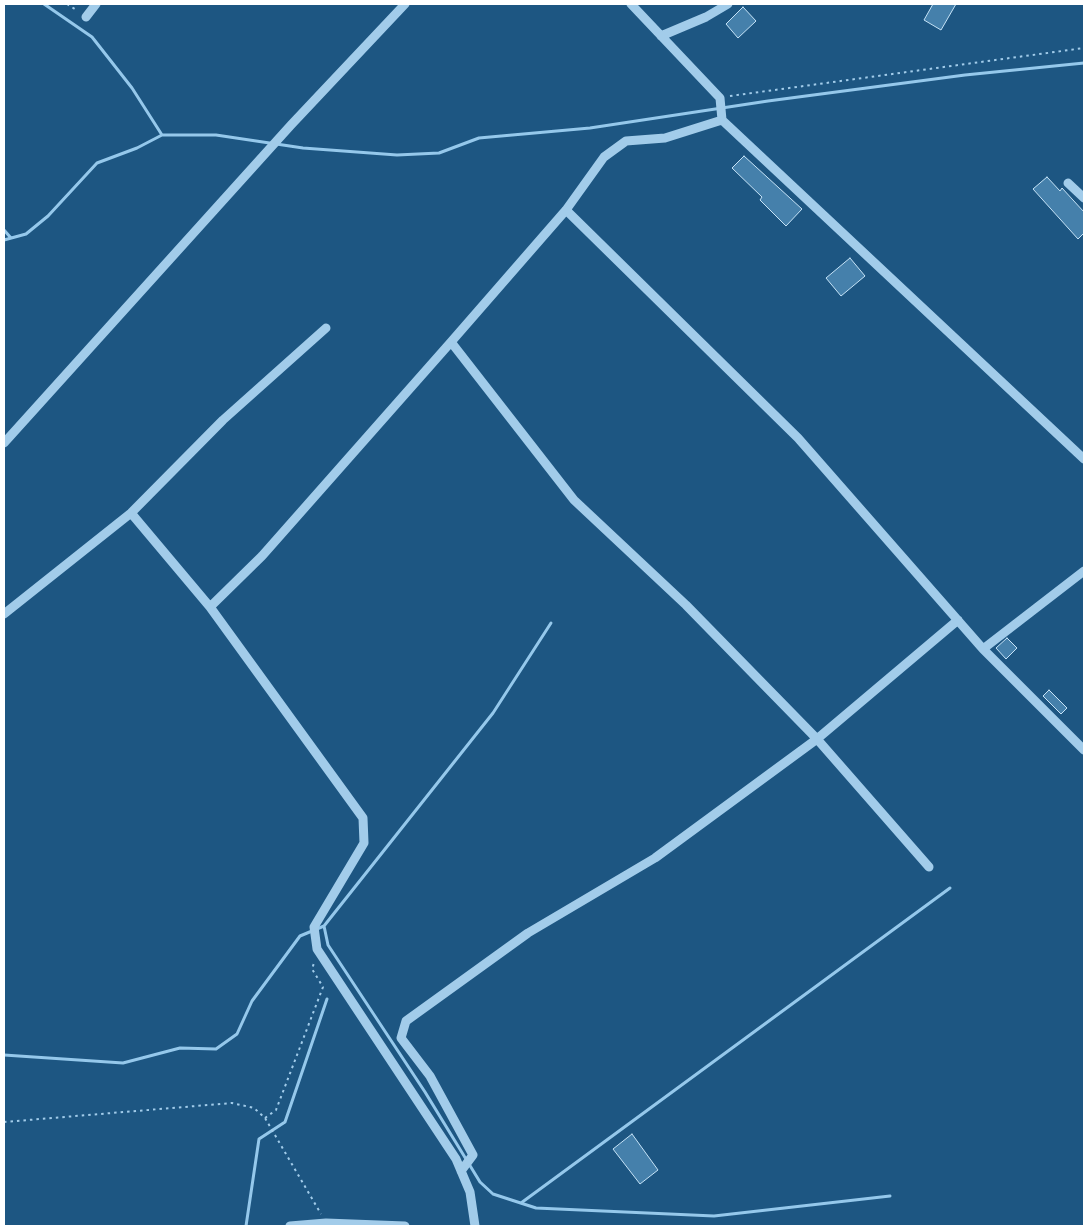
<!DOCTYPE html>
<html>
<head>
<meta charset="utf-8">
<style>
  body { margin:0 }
  #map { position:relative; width:1088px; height:1230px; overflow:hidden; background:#1d5682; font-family:"DejaVu Sans",sans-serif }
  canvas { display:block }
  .frame { position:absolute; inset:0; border:5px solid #fff; pointer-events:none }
</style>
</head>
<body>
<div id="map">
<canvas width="1088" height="1230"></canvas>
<div class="frame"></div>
</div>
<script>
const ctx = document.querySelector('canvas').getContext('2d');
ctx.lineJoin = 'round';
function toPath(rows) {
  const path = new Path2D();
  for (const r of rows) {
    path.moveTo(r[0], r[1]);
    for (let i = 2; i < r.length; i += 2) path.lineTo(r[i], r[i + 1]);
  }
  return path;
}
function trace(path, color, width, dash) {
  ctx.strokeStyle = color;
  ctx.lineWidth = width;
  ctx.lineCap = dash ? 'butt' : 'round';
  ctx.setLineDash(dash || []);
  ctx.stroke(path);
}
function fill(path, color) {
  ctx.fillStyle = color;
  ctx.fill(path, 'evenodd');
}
const stream = toPath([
  [44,4,92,37,132,88,162,135],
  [4,230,11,238],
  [4,240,26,234,48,216,97,163,137,148,162,135,216,135,303,148,397,155,439,153,479,138,590,128,768,101,965,75,1084,63],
  [324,926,328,945,425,1092,480,1182,493,1194,536,1208,714,1216,890,1196],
  [4,1055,123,1063,180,1048,216,1049,237,1034,252,1001,300,936,324,926,493,713,551,623],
  [521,1203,950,888],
  [246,1226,259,1139,285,1122,327,999]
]);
const building = toPath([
  [933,4,956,4,941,30,924,20,933,4],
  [743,7,756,21,738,38,726,24,743,7],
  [744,156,802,209,786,226,760,200,762,197,732,168,744,156],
  [1047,177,1060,191,1062,188,1084,212,1084,233,1078,239,1033,189,1047,177],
  [850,258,865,276,841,296,826,278,850,258],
  [1007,638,1017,648,1006,659,996,648,1007,638],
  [1049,690,1067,708,1061,714,1043,696,1049,690],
  [632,1134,658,1170,640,1184,613,1149,632,1134]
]);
const path = toPath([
  [67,4,78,11],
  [730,96,1084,48],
  [265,1118,276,1110,323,987,312,969,314,963],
  [4,1122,232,1103,254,1108,265,1118,321,1214]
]);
const minor = toPath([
  [631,4,720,98,722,120,1084,459],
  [86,17,96,4],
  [661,36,706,17,728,4],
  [1068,183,1084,198],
  [566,210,798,438,983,649,1084,750],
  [451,342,574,500,686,605,817,739,929,867],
  [4,443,291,125,405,4],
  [131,513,210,607,363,818,364,843,314,927,317,949,456,1159,470,1192,475,1226],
  [210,607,262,556,451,342,566,210,604,157,626,141,665,138,722,120],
  [4,614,131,513,223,420,326,328],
  [983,649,1084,571],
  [461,1171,473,1155,430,1076,401,1038,406,1021,528,933,655,858,817,739,958,620],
  [290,1226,326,1223,405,1226]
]);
trace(stream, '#95c8eb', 3);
fill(building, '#4580ab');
trace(building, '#c6e3f7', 1);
trace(path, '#a2ccea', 2, [2.5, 4]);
trace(minor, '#a2ccea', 9);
</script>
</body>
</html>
